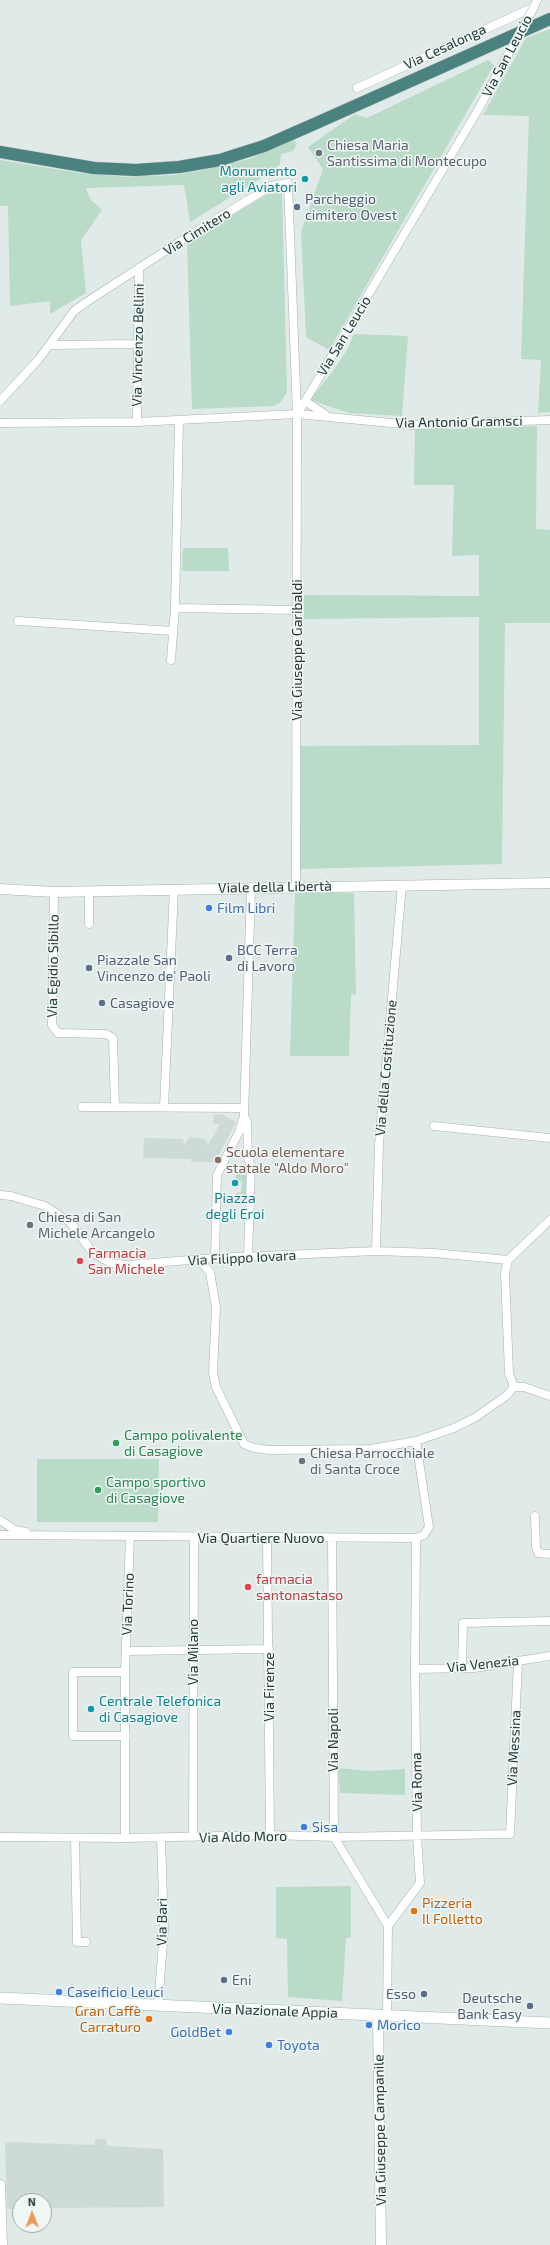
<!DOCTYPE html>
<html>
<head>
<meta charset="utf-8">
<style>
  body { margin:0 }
  #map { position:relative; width:550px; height:2245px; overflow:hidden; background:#e0eae8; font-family:"Exo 2",sans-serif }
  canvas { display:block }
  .north { position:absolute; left:12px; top:2193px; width:40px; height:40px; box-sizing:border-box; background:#f0f7f5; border:1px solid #9daba9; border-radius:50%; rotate:359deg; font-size:11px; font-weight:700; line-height:16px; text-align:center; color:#213a38 }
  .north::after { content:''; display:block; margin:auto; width:14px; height:18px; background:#ee995b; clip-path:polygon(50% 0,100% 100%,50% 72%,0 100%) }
</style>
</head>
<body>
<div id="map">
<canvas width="550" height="2245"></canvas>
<div class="north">N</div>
</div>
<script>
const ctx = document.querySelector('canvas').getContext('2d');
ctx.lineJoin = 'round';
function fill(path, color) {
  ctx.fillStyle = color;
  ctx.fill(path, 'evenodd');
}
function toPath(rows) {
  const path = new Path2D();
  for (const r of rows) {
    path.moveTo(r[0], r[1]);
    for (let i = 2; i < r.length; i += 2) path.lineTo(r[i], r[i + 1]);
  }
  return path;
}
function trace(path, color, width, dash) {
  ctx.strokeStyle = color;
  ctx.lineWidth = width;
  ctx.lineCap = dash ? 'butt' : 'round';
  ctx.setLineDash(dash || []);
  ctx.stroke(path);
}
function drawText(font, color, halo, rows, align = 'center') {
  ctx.font = font + ' "Exo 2",sans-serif';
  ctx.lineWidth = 3;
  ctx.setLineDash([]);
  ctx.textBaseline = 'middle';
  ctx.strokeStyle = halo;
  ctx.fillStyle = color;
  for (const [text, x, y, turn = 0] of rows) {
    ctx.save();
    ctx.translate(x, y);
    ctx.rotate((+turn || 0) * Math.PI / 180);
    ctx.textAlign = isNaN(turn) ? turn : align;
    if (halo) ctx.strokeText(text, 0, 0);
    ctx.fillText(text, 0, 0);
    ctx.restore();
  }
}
const built = toPath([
  [221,1114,236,1122,215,1162,191,1162,191,1159,143,1158,144,1138,183,1139,184,1145,190,1137,205,1139,208,1145,220,1124,213,1123,214,1115],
  [95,2139,106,2139,107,2146,163,2149,164,2207,44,2208,44,2201,20,2201,20,2209,7,2209,5,2142,95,2145]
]);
const green = toPath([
  [550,29,550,412,538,413,541,360,521,359,529,116,483,115,526,38],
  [488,60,494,65,329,350,306,337,301,232,323,169,308,147,355,114,367,118],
  [294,140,297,144,293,151,281,154,280,164,276,169,190,222,184,185,86,188,90,199,102,210,81,240,86,293,50,314,50,301,10,306,8,206,0,206,0,160,80,173,127,177,174,175,198,171,249,159],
  [276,192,282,192,287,392,281,402,274,406,192,409,187,242,266,195],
  [354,334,408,336,402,416,349,413,310,400,333,371,347,350],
  [537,426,536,529,550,530,550,623,505,623,502,864,296,869,297,746,479,745,479,617,304,619,304,595,479,596,479,555,452,556,454,485,414,485,415,427,454,429],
  [183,548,228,548,229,571,182,571],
  [295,893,354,893,356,995,351,994,349,1056,290,1056],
  [242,1166,248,1167,247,1204,241,1204,240,1201,236,1200,236,1193,241,1192,242,1181,236,1180,236,1173],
  [37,1459,159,1459,158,1522,37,1522],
  [338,1768,370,1771,405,1769,405,1795,340,1793],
  [351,1886,351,1937,346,1938,342,2001,288,1997,287,1939,276,1938,276,1887]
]);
const minor = toPath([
  [357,88,534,7,537,0],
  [50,345,138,344],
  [0,401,39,359,74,311,88,301,187,237,271,186,288,183,297,414,296,887],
  [305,401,326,415],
  [298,413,478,110],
  [137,422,139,268],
  [0,423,137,422,297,414,412,425,550,420],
  [175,608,179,420],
  [18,621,173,631],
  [171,660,175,608,298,610],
  [89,891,89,924],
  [54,892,52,1025,58,1033,106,1034,113,1038,115,1107],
  [82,1107,244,1108],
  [164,1107,174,889],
  [244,1116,251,887],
  [434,1126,550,1138],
  [0,1195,11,1196,45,1206,70,1222,93,1253,111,1263,127,1265,215,1258,376,1251,434,1253,508,1260],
  [376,1251,379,1144,402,885],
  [215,1258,217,1175,239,1132,244,1116,247,1121,248,1158,251,1166,248,1257],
  [199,1260,210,1272,216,1307,213,1373,216,1387,244,1444,254,1448,269,1450,371,1449,416,1441,454,1428,476,1417,506,1396,514,1387],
  [508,1260,505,1273,509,1373,514,1387],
  [508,1260,550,1220],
  [514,1387,524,1387,550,1396],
  [535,1516,536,1547,538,1553,550,1554],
  [0,1520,15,1530,26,1532],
  [0,1535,416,1538,424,1535,429,1527,416,1441],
  [267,1538,270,1835],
  [332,1538,334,1837,388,1926],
  [126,1651,269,1649],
  [462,1668,463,1623,550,1621],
  [415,1669,474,1668,550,1656],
  [125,1672,73,1672,73,1736,126,1736],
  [0,1837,125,1838,270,1835,334,1837,510,1834,518,1661],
  [193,1837,194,1538],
  [75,1838,77,1942,86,1942],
  [125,1838,125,1672,130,1536],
  [158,2006,164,1930,161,1838],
  [387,2016,388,1926,420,1883,417,1836,415,1669,416,1538]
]);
const tertiary = toPath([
  [0,889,54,892,550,883],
  [378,2015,381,2245],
  [0,2185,2,2245]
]);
const secondary = toPath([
  [0,1998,550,2023]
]);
const trunk = toPath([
  [0,152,94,168,136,170,179,167,220,160,264,146,312,125,550,19]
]);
const minorBridge = toPath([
  [478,110,534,7]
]);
const markers = [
  [319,153,4,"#6b7280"],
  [305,179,4,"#0f9aa8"],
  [297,207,4,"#5c6f8a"],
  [209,908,4,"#3f7fe0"],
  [229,958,4,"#5c6f8a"],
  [89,968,4,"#5c6f8a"],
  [102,1003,4,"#5c6f8a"],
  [218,1160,4,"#8d6e63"],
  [235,1183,4,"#0f9aa8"],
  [30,1225,4,"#6b7280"],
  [80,1261,4,"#e0444e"],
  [116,1443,4,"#2e9e5b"],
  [302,1461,4,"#6b7280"],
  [98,1490,4,"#2e9e5b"],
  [248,1587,4,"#e0444e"],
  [91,1709,4,"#0f9aa8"],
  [304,1827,4,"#3f7fe0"],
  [414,1911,4,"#e8710a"],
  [224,1980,4,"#5c6f8a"],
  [59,1992,4,"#3f7fe0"],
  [424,1994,4,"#5c6f8a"],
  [530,2006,4,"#5c6f8a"],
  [149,2019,4,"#e8710a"],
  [369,2025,4,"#3f7fe0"],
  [229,2032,4,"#3f7fe0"],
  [269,2045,4,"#3f7fe0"]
];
const streetNames = [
  ["Via Cesalonga",445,47,-25],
  ["Via San Leucio",507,56,-62],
  ["Via Cimitero",197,232,-32],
  ["Via San Leucio",344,336,-59],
  ["Via Vincenzo Bellini",138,345,-89],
  ["Via Antonio Gramsci",459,422,-1],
  ["Via Giuseppe Garibaldi",297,650,-90],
  ["Viale della Libertà",275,887,-1],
  ["Via Egidio Sibillo",53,966,-89],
  ["Via della Costituzione",386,1068,-85],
  ["Via Filippo Iovara",242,1258,-3],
  ["Via Quartiere Nuovo",261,1538],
  ["Via Torino",128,1604,-88],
  ["Via Milano",193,1652,-90],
  ["Via Venezia",483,1664,-6],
  ["Via Firenze",269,1687,-90],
  ["Via Napoli",333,1740,-90],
  ["Via Messina",514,1748,-87],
  ["Via Roma",417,1782,-91],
  ["Via Aldo Moro",243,1837,-1],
  ["Via Bari",162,1922,-89],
  ["Via Nazionale Appia",275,2011,2],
  ["Via Giuseppe Campanile",380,2130,-91]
];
const worshipNames = [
  ["Chiesa Maria",327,145],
  ["Santissima di Montecupo",327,161],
  ["Chiesa di San",38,1217],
  ["Michele Arcangelo",38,1233],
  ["Chiesa Parrocchiale",310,1453],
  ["di Santa Croce",310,1469]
];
const cultureNames = [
  ["Monumento",297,171],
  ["agli Aviatori",297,187],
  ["Piazza",235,1198,"center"],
  ["degli Eroi",235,1214,"center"],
  ["Centrale Telefonica",99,1701,"left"],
  ["di Casagiove",99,1717,"left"]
];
const serviceNames = [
  ["Parcheggio",305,199],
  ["cimitero Ovest",305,215],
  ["BCC Terra",237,950],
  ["di Lavoro",237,966],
  ["Piazzale San",97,960],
  ["Vincenzo de' Paoli",97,976],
  ["Casagiove",110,1003],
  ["Eni",232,1980],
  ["Esso",416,1994,"right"],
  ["Deutsche",522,1998,"right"],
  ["Bank Easy",522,2014,"right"]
];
const shopNames = [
  ["Film Libri",217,908],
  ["Sisa",312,1827],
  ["Caseificio Leuci",67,1992],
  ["Morico",377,2025],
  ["GoldBet",221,2032,"right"],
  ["Toyota",277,2045]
];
const educationNames = [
  ["Scuola elementare",226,1152],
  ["statale \"Aldo Moro\"",226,1168]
];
const healthNames = [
  ["Farmacia",88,1253],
  ["San Michele",88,1269],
  ["farmacia",256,1579],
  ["santonastaso",256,1595]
];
const leisureNames = [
  ["Campo polivalente",124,1435],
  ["di Casagiove",124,1451],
  ["Campo sportivo",106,1482],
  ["di Casagiove",106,1498]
];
const foodNames = [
  ["Pizzeria",422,1903],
  ["Il Folletto",422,1919],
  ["Gran Caffè",141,2011,"right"],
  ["Carraturo",141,2027,"right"]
];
fill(built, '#cedad7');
fill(green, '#b9dbc8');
trace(minor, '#a3b2b0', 9);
trace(tertiary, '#a3b2b0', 11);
trace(secondary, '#9fb6b2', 12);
trace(trunk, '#bcc4c3', 13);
trace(minor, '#fff', 8);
trace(tertiary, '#fff', 10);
trace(secondary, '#fff', 11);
trace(trunk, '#4a827f', 12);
trace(minorBridge, '#a3b2b0', 9, []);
trace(minorBridge, '#fff', 8);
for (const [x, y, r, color] of markers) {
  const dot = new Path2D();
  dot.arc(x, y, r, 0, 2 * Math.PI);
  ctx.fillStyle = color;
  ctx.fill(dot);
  trace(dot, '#f0f7f5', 1.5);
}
drawText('14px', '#213a38', '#f0f7f5', streetNames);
drawText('14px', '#5b616d', '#f0f7f5', worshipNames, 'left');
drawText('14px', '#0d838f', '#f0f7f5', cultureNames, 'right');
drawText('14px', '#4e5e75', '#f0f7f5', serviceNames, 'left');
drawText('14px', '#366cbe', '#f0f7f5', shopNames, 'left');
drawText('14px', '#785e54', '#f0f7f5', educationNames, 'left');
drawText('14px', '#be3a42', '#f0f7f5', healthNames, 'left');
drawText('14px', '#27864d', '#f0f7f5', leisureNames, 'left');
drawText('14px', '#c56008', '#f0f7f5', foodNames, 'left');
</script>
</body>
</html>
